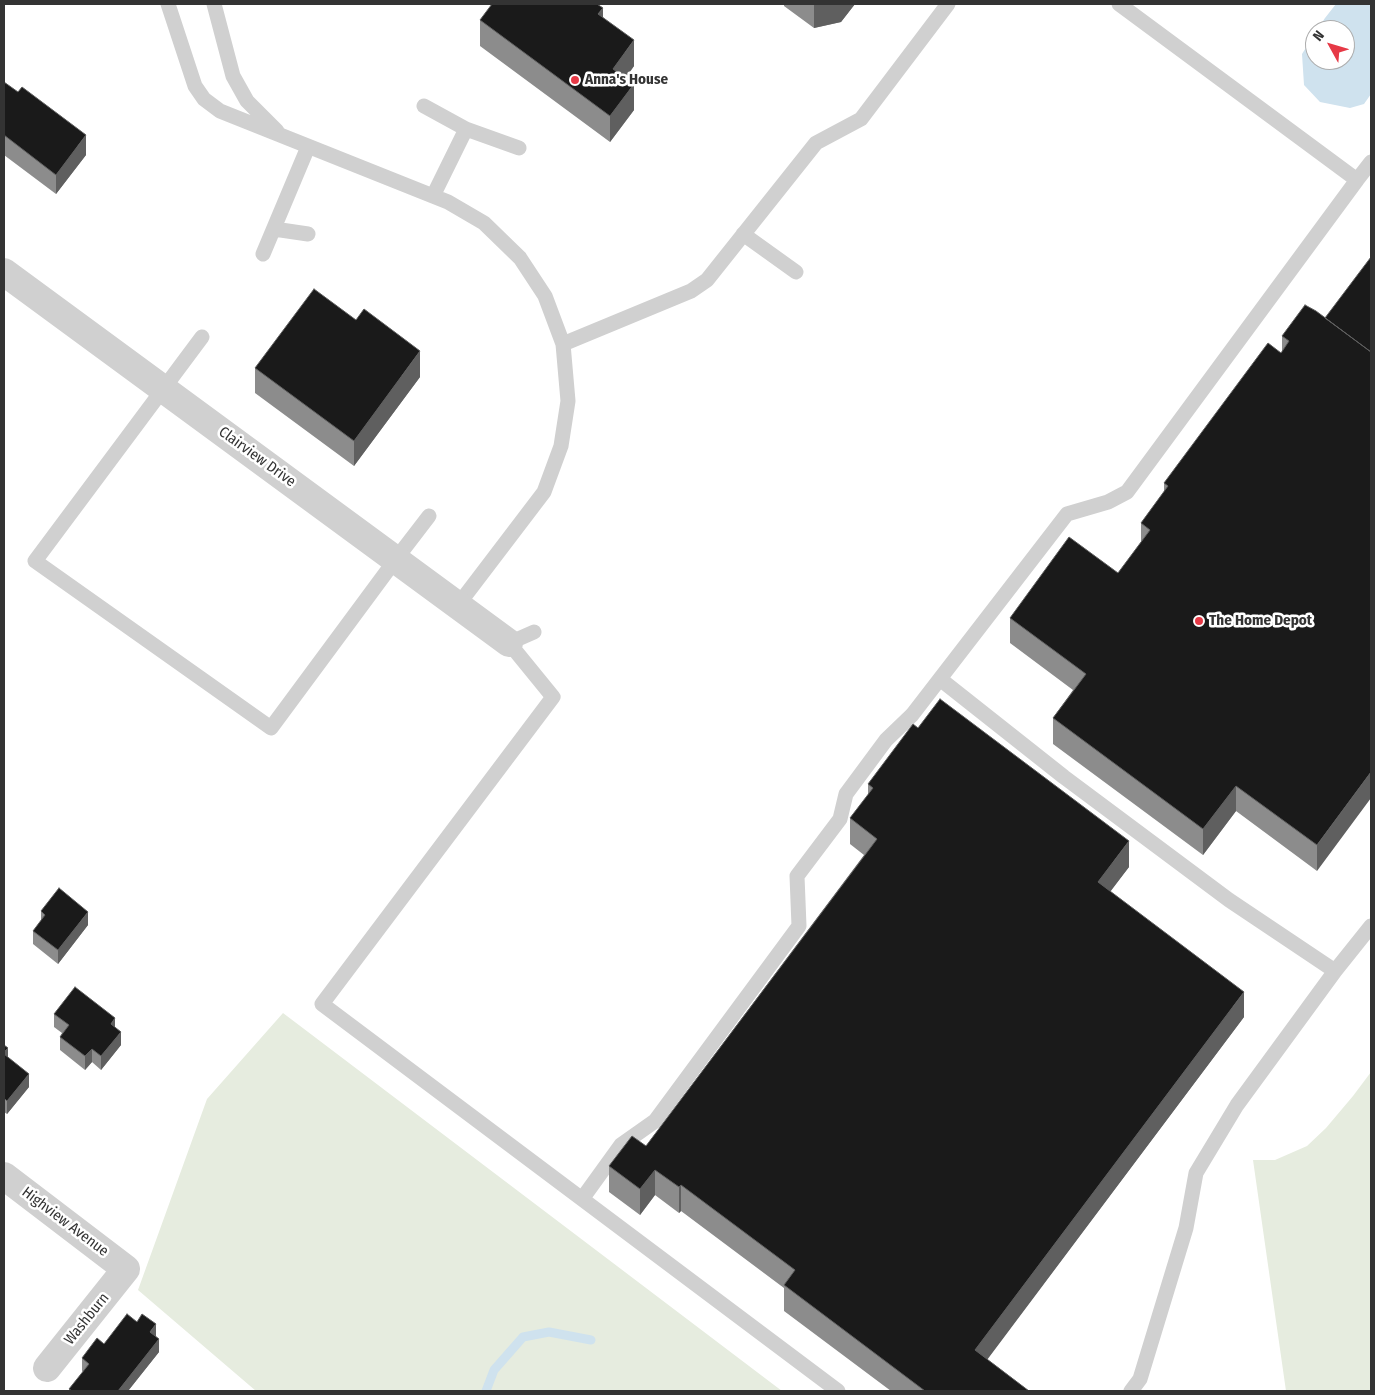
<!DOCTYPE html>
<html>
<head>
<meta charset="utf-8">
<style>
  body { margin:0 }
  #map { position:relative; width:1375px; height:1395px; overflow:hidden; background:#fff; font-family:"Fira Sans Condensed",sans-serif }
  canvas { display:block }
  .frame { position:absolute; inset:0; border:5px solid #333; pointer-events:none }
  .north { position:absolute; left:1305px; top:20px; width:50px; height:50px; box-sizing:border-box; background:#fff; border:1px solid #adadad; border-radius:50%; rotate:309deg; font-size:14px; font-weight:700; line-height:20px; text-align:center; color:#333 }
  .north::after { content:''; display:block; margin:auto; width:18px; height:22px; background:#e63946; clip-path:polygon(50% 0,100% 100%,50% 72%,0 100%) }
</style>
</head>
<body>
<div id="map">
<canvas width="1375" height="1395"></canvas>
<div class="frame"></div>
<div class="north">N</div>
</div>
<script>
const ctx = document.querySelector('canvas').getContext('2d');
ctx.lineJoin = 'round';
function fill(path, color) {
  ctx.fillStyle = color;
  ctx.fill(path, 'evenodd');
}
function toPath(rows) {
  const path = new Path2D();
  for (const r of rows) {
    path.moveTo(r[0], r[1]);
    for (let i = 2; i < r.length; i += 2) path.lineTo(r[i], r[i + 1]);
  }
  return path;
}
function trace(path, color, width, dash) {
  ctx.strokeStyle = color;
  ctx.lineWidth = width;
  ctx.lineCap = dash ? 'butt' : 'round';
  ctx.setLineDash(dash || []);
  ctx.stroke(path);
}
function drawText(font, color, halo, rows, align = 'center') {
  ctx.font = font + ' "Fira Sans Condensed",sans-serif';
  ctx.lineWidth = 5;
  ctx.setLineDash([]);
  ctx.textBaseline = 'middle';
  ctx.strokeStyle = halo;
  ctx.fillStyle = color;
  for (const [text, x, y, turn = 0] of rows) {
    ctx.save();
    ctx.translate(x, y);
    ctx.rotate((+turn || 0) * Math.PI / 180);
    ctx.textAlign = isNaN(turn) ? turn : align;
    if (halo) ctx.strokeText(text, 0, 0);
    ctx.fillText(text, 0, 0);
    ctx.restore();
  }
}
const green = toPath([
  [283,1013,782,1391,256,1391,138,1290,207,1099],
  [1371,1072,1371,1391,1286,1391,1253,1160,1275,1160,1307,1146,1326,1128,1353,1096]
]);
const water = toPath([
  [1336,4,1371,4,1371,94,1364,104,1350,108,1320,102,1304,85,1302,54,1315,33,1315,60,1345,60,1345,30,1317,30,1325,18]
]);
const stream = toPath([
  [486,1391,494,1370,523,1337,549,1332,591,1340]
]);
const lane = toPath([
  [168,4,195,86,204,99,220,111,448,202,484,223,520,258,545,296,563,344,568,401,561,446,544,492,458,605],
  [214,4,233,76,247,101,277,131],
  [1119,4,1357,180,1371,162],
  [424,106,466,129,433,196],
  [466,129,519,148],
  [274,229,308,234],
  [743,234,796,272],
  [263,254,308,147],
  [202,337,35,561,271,728,396,559,429,516],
  [563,344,691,291,707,280,816,143,861,119,948,4],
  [534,632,509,643,553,697,322,1004,838,1391],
  [940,679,1064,777,1229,900,1335,971],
  [582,1199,621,1145,655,1121,799,926,797,876,840,819,846,794,886,740,912,715,1067,514,1108,502,1127,492,1357,180],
  [1131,1391,1140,1379,1186,1228,1196,1173,1237,1105,1335,971,1371,926]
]);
const street = toPath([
  [4,272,509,643],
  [4,1176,126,1269,47,1368]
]);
const wall = toPath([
  [784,4,855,4,841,22,814,28,784,6],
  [603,17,634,66,626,78,634,110,610,142,480,46,480,20],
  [4,83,86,155,56,194,4,155],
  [1325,318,1317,871,1236,811,1203,855,1053,744,1053,718,1073,690,1010,643,1010,618,1118,573,1141,543,1141,523,1164,492,1164,483,1281,353,1282,352,1282,336],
  [255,368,420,377,354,466,255,393],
  [868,784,1129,867,1110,891,1244,1017,987,1359,1029,1391,891,1391,784,1311,784,1288,681,1211,679,1213,655,1195,640,1215,609,1192,609,1166,646,1146,864,855,850,844,850,818,868,795],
  [41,911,88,925,58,964,33,944,33,931,41,921],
  [54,1014,115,1028,121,1045,101,1070,92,1062,85,1070,60,1050,60,1037,62,1033,54,1027],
  [4,1045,8,1057,29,1087,7,1114,4,1112],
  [156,1336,159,1352,128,1391,69,1391,69,1389,83,1372,82,1371,82,1358,104,1344]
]);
const shadedWall = toPath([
  [814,4,855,4,841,22,814,28],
  [603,8,603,34,598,14],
  [634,40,634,66,613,94,613,69],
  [634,84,634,110,610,142,610,116],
  [86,135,86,155,56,194,56,175],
  [420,351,420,377,354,466,354,441],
  [1371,772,1371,798,1317,871,1317,845],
  [1236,786,1236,811,1203,855,1203,829],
  [1129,841,1129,867,1098,908,1098,882],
  [88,912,88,925,58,964,58,950],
  [1244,992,1244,1017,975,1376,975,1350],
  [115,1018,115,1032,111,1024],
  [121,1032,121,1045,101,1070,101,1056],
  [8,1048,8,1061,4,1066,4,1052],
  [92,1049,92,1062,85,1070,85,1056],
  [29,1074,29,1087,7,1114,7,1101],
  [655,1170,655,1195,640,1215,640,1189],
  [681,1185,681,1211,679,1213,679,1187],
  [156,1324,156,1338,150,1332],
  [159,1339,159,1352,128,1391,118,1391]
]);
const building = toPath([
  [492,4,597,4,603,8,598,14,634,40,613,69,634,84,610,116,480,20,492,4],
  [4,82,18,92,22,87,86,135,56,175,4,135,4,82],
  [1371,257,1371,352,1325,318,1371,257],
  [314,289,356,320,364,309,420,351,354,441,255,368,314,289],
  [1305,305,1316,311,1371,352,1371,772,1317,845,1236,786,1203,829,1053,718,1086,674,1010,618,1069,537,1118,573,1150,530,1141,523,1168,486,1164,483,1268,343,1281,353,1289,341,1282,336,1305,305],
  [940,699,1129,841,1098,882,1244,992,975,1350,1029,1391,925,1391,784,1285,795,1270,681,1185,679,1187,655,1170,640,1189,609,1166,632,1136,646,1146,877,839,850,818,873,788,868,784,913,724,918,728,940,699],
  [59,888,88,912,58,950,33,931,45,915,41,911,59,888],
  [75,987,115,1018,111,1024,121,1032,101,1056,92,1049,85,1056,60,1037,69,1025,54,1014,75,987],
  [4,1045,8,1048,4,1052,4,1045],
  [4,1054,29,1074,7,1101,4,1098,4,1054],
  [127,1314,137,1322,142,1314,156,1324,150,1332,159,1339,118,1391,72,1391,69,1389,89,1364,82,1358,97,1338,104,1344,127,1314]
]);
const markers = [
  [575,80,5,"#e63946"],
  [1199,621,5,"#e63946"]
];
const poiNames = [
  ["Anna's House",585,80],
  ["The Home Depot",1209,621]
];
const streetNames = [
  ["Clairview Drive",257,457,36],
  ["Highview Avenue",65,1222,37],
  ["Washburn",87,1319,-51]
];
fill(green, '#e6ecdf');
fill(water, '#cfe2ee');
trace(stream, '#cfe2ee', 9);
trace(lane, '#d0d0d0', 15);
trace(street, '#d0d0d0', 28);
fill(wall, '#8c8c8c');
fill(shadedWall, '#5f5f5f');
fill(building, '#1a1a1a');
trace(building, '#5f5f5f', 1);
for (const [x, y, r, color] of markers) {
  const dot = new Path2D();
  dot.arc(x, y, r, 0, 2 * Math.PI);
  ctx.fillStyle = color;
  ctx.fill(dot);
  trace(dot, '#fff', 2);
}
drawText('bold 15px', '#333', '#fff', poiNames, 'left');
drawText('15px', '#333', '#fff', streetNames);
</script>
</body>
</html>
